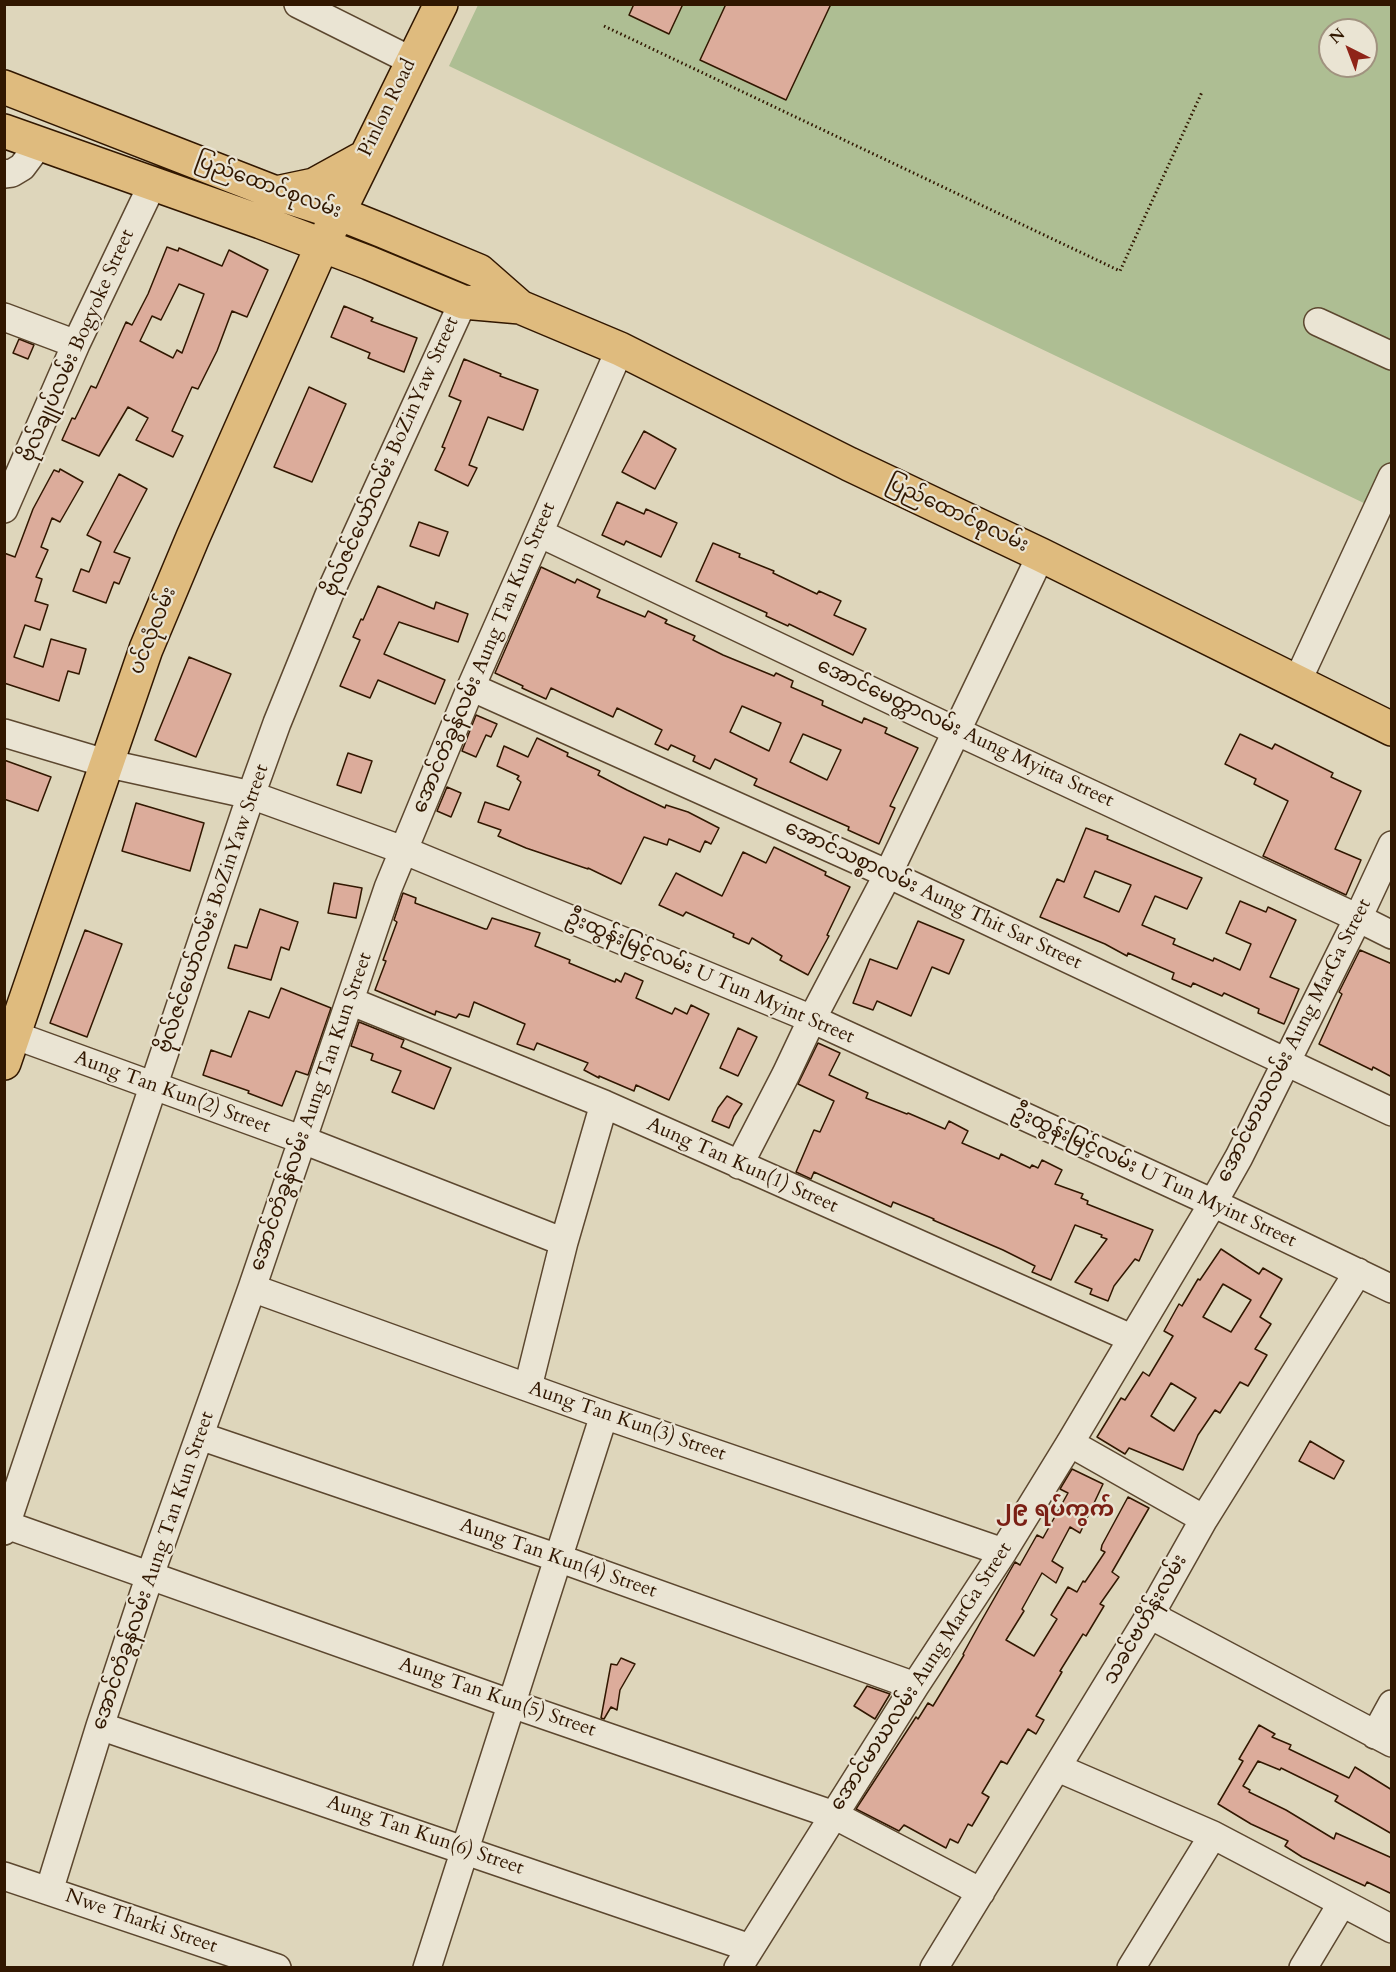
<!DOCTYPE html>
<html>
<head>
<meta charset="utf-8">
<style>
  body { margin:0 }
  #map { position:relative; width:1396px; height:1972px; overflow:hidden; background:#ded6bb; font-family:Cardo,serif }
  canvas { display:block }
  .frame { position:absolute; inset:0; border:6px solid #311700; pointer-events:none }
  .north { position:absolute; left:1318px; top:18px; width:60px; height:60px; box-sizing:border-box; background:#eae4d3; border:2px solid #a0927f; border-radius:50%; rotate:318deg; font-size:16px; font-weight:700; line-height:24px; text-align:center; color:#311700 }
  .north::after { content:''; display:block; margin:auto; width:21px; height:27px; background:#8f2418; clip-path:polygon(50% 0,100% 100%,50% 72%,0 100%) }
</style>
</head>
<body>
<div id="map">
<canvas width="1396" height="1972"></canvas>
<div class="frame"></div>
<div class="north">N</div>
</div>
<script>
const ctx = document.querySelector('canvas').getContext('2d');
ctx.lineJoin = 'round';
function fill(path, color) {
  ctx.fillStyle = color;
  ctx.fill(path, 'evenodd');
}
function toPath(rows) {
  const path = new Path2D();
  for (const r of rows) {
    path.moveTo(r[0], r[1]);
    for (let i = 2; i < r.length; i += 2) path.lineTo(r[i], r[i + 1]);
  }
  return path;
}
function trace(path, color, width, dash) {
  ctx.strokeStyle = color;
  ctx.lineWidth = width;
  ctx.lineCap = dash ? 'butt' : 'round';
  ctx.setLineDash(dash || []);
  ctx.stroke(path);
}
function drawText(font, color, halo, rows, align = 'center') {
  ctx.font = font + ' Cardo,"Noto Sans Myanmar",serif';
  ctx.lineWidth = 4.5;
  ctx.setLineDash([]);
  ctx.textBaseline = 'middle';
  ctx.strokeStyle = halo;
  ctx.fillStyle = color;
  for (const [text, x, y, turn = 0] of rows) {
    ctx.save();
    ctx.translate(x, y);
    ctx.rotate((+turn || 0) * Math.PI / 180);
    ctx.textAlign = isNaN(turn) ? turn : align;
    if (halo) ctx.strokeText(text, 0, 0);
    ctx.fillText(text, 0, 0);
    ctx.restore();
  }
}
const green = toPath([
  [478,5,1391,5,1391,516,449,66],
  [1330,30,1366,30,1366,66,1330,66]
]);
const building = toPath([
  [634,4,683,4,669,34,629,15,634,4],
  [726,4,831,4,786,100,700,60,726,4],
  [167,247,178,251,179,248,222,266,229,250,268,270,247,317,232,311,217,351,198,389,192,387,172,431,183,436,173,457,136,440,148,418,128,407,99,456,62,440,72,418,75,419,91,386,96,388,126,322,132,325,148,294,167,247],
  [179,284,204,294,182,353,177,350,173,358,140,341,152,316,161,320,179,284],
  [344,306,373,318,371,321,417,338,404,372,368,358,370,353,331,337,344,306],
  [19,339,34,345,28,359,13,353,19,339],
  [464,359,501,374,500,376,538,390,523,430,488,417,469,465,477,468,468,486,435,470,445,448,442,447,461,401,449,396,464,359],
  [309,387,346,404,312,482,274,467,309,387],
  [644,431,676,449,655,489,622,472,644,431],
  [60,469,83,482,60,522,52,518,41,547,48,550,36,577,42,579,35,601,48,605,40,630,25,625,14,657,43,667,51,639,86,649,79,674,68,671,59,701,4,683,4,553,15,557,33,509,54,470,59,472,60,469],
  [119,474,147,489,114,552,130,558,119,584,114,582,106,603,73,591,81,569,89,572,101,542,87,535,119,474],
  [617,502,644,514,646,509,677,523,661,557,626,541,624,545,602,535,617,502],
  [419,522,448,532,439,556,410,546,419,522],
  [713,543,740,554,739,557,774,571,773,573,817,594,819,591,841,601,834,615,866,629,853,655,789,624,788,626,766,616,767,613,696,581,713,543],
  [541,567,575,583,577,579,600,590,597,597,645,617,648,611,667,620,665,623,695,636,693,640,723,655,774,676,776,673,793,681,791,687,823,701,822,705,862,723,864,718,887,728,885,733,918,748,890,806,895,808,879,844,848,830,849,827,754,785,757,779,715,759,710,769,693,761,695,756,671,745,668,750,655,744,662,730,617,708,613,717,551,688,546,699,522,688,523,686,495,673,541,567],
  [742,706,781,723,769,751,730,732,742,706],
  [803,734,841,750,827,780,790,762,803,734],
  [378,586,434,609,436,602,468,614,458,642,399,622,384,654,445,680,435,704,378,680,370,698,340,686,360,640,353,637,361,619,363,620,378,586],
  [189,657,231,674,196,757,155,740,189,657],
  [476,715,497,724,491,737,486,735,476,757,462,751,476,715],
  [1240,734,1272,749,1275,744,1333,773,1331,777,1361,791,1335,849,1361,860,1346,895,1263,856,1288,801,1254,784,1256,779,1225,764,1240,734],
  [537,738,568,753,567,756,600,771,598,775,627,790,665,808,666,805,688,812,719,828,711,844,705,841,700,852,669,839,667,845,644,837,621,884,588,868,588,869,526,848,498,836,501,830,478,822,485,802,509,810,521,782,517,779,519,776,497,766,504,746,528,757,537,738],
  [348,753,372,761,361,793,337,785,348,753],
  [4,760,51,777,38,811,4,799,4,760],
  [447,787,461,793,451,817,437,811,447,787],
  [136,803,204,823,190,871,122,851,136,803],
  [1086,828,1108,836,1107,839,1202,878,1187,909,1155,896,1142,925,1175,939,1173,944,1213,961,1214,958,1240,970,1251,944,1226,933,1240,901,1266,912,1268,907,1296,920,1270,977,1299,989,1284,1024,1258,1013,1259,1009,1224,993,1222,996,1193,983,1191,987,1172,979,1174,973,1128,953,1127,956,1105,944,1040,917,1057,879,1064,882,1086,828],
  [1095,871,1131,885,1119,912,1084,897,1095,871],
  [774,847,826,872,825,875,850,887,827,935,829,936,808,975,780,960,782,956,752,938,749,944,733,937,734,934,686,912,683,916,659,905,676,873,722,896,743,852,766,863,774,847],
  [334,883,362,888,356,918,328,913,334,883],
  [403,893,416,898,415,903,485,929,487,929,492,918,540,933,535,946,570,960,569,963,615,982,616,979,621,982,625,973,643,981,636,998,672,1014,675,1008,687,1014,691,1005,709,1014,669,1100,636,1085,634,1091,599,1076,599,1078,584,1070,588,1063,537,1043,534,1050,517,1044,525,1024,474,1002,469,1017,459,1014,456,1018,436,1011,435,1015,375,990,386,961,383,960,397,922,394,920,403,893],
  [260,909,298,922,289,950,281,947,271,980,228,968,235,945,247,948,260,909],
  [918,921,964,940,949,974,932,967,911,1016,877,1001,873,1010,853,1003,870,959,897,969,918,921],
  [85,930,122,944,87,1037,50,1023,85,930],
  [1360,950,1392,964,1392,1077,1373,1067,1372,1070,1319,1044,1342,994,1339,992,1360,950],
  [281,988,331,1008,308,1075,296,1071,282,1106,248,1093,249,1091,203,1075,211,1050,231,1057,249,1011,269,1018,281,988],
  [359,1022,404,1040,401,1047,451,1068,434,1109,392,1092,401,1071,371,1060,373,1054,351,1046,359,1022],
  [738,1028,757,1037,738,1076,720,1068,738,1028],
  [818,1043,840,1053,829,1075,868,1093,866,1098,907,1114,908,1113,945,1129,949,1121,968,1131,962,1143,999,1159,1001,1154,1030,1168,1032,1165,1038,1168,1042,1160,1062,1170,1055,1184,1083,1194,1081,1198,1088,1201,1087,1204,1153,1230,1139,1261,1135,1259,1114,1286,1108,1301,1090,1294,1092,1289,1075,1282,1107,1239,1101,1237,1102,1235,1075,1225,1051,1280,1032,1272,1035,1266,1003,1250,933,1220,934,1219,893,1202,891,1207,814,1172,811,1179,796,1172,814,1130,820,1132,834,1101,798,1084,818,1043],
  [727,1096,742,1104,734,1116,729,1128,712,1121,718,1108,727,1096],
  [1221,1249,1259,1274,1263,1268,1282,1279,1260,1317,1271,1324,1255,1349,1267,1355,1248,1386,1240,1382,1220,1413,1215,1410,1198,1435,1183,1470,1129,1448,1125,1454,1097,1437,1121,1398,1125,1400,1143,1372,1149,1376,1173,1336,1164,1331,1179,1304,1182,1306,1198,1279,1200,1280,1221,1249],
  [1223,1284,1251,1300,1231,1332,1203,1317,1223,1284],
  [1171,1383,1196,1398,1174,1431,1151,1416,1171,1383],
  [1310,1441,1344,1461,1334,1479,1299,1461,1310,1441],
  [1072,1469,1103,1484,1080,1533,1070,1527,1052,1561,1063,1568,1056,1583,1042,1573,1022,1609,1024,1611,1006,1640,1034,1656,1057,1619,1051,1615,1068,1587,1077,1592,1083,1581,1085,1582,1105,1552,1101,1550,1102,1545,1128,1497,1149,1508,1112,1572,1119,1577,1100,1604,1104,1606,1086,1636,1083,1634,1060,1671,1062,1672,1036,1716,1044,1720,1036,1734,1028,1729,1007,1764,1001,1761,982,1793,989,1797,972,1826,968,1824,958,1843,950,1839,946,1848,904,1825,899,1831,856,1809,916,1717,918,1719,928,1703,933,1706,964,1655,963,1654,979,1625,1015,1562,1020,1565,1037,1535,1043,1538,1068,1493,1060,1489,1072,1469],
  [621,1658,635,1664,620,1690,617,1710,611,1707,604,1719,601,1718,611,1664,617,1665,621,1658],
  [867,1686,890,1694,875,1719,854,1706,867,1686],
  [1259,1725,1275,1734,1272,1737,1291,1745,1289,1749,1349,1778,1355,1767,1392,1790,1392,1834,1335,1801,1338,1796,1281,1768,1280,1770,1258,1761,1243,1786,1250,1790,1249,1792,1286,1810,1334,1839,1336,1833,1392,1858,1392,1894,1367,1882,1365,1886,1302,1857,1285,1846,1288,1841,1251,1824,1218,1804,1243,1761,1239,1759,1259,1725]
]);
const path = toPath([
  [604,26,1120,271,1202,92]
]);
const minor = toPath([
  [298,4,412,61],
  [4,174,12,173,22,167,40,143],
  [4,317,76,344],
  [1318,322,1392,356],
  [4,509,76,344,153,183],
  [539,533,958,732,1358,918,1392,935],
  [1297,682,1392,477],
  [471,687,888,874,1392,1112],
  [4,733,105,763,251,795,403,850,812,1019,1213,1203,1392,1289],
  [350,1001,604,1104,1131,1338],
  [14,1035,303,1140,564,1242],
  [739,1165,786,1074,812,1019,888,874,1041,555],
  [252,1288,604,1415,1003,1552],
  [528,1387,564,1242,604,1104],
  [200,1436,558,1558,915,1686],
  [1070,1443,1204,1519],
  [4,1524,512,1704,834,1815,981,1892],
  [4,1531,251,795,277,723,329,595,463,302],
  [1150,1615,1392,1743],
  [100,1726,750,1948],
  [1375,1735,1392,1704],
  [1058,1768,1213,1835,1392,1929],
  [4,1876,277,1968],
  [49,1891,100,1726,150,1575,252,1288,388,888,471,687,620,349],
  [427,1968,604,1415],
  [738,1968,915,1686,1003,1552,1070,1443,1213,1203,1239,1157,1358,918,1392,845],
  [934,1968,1150,1615,1204,1519,1358,1272],
  [1131,1968,1213,1835],
  [1303,1968,1342,1903]
]);
const major = toPath([
  [4,87,276,193,338,213,383,231,479,271,520,307,620,349,849,464,1041,555,1392,729],
  [4,131,261,222,369,263,463,302,520,307],
  [276,193,314,185,363,158],
  [4,1063,146,649,193,537,322,246,441,4]
]);
const streetNames = [
  ["Pinlon Road",388,108,-64],
  ["ပြည်ထောင်စုလမ်း",268,187,20],
  ["ဗိုလ်ချုပ်လမ်း Bogyoke Street",78,346,-66],
  ["ဗိုလ်ဇင်ယော်လမ်း BoZinYaw Street",392,457,-66],
  ["ပြည်ထောင်စုလမ်း",957,515,25],
  ["ပင်လုံလမ်း",154,631,-68],
  ["အောင်တံခွန်လမ်း Aung Tan Kun Street",485,658,-67],
  ["အောင်မေတ္တာလမ်း Aung Myitta Street",965,734,25],
  ["အောင်သစ္စာလမ်း Aung Thit Sar Street",933,896,25],
  ["ဗိုလ်ဇင်ယော်လမ်း BoZinYaw Street",214,909,-71],
  ["ဦးထွန်းမြင့်လမ်း U Tun Myint Street",710,978,23],
  ["အောင်မာဃလမ်း Aung MarGa Street",1295,1041,-63],
  ["Aung Tan Kun(2) Street",172,1093,20],
  ["အောင်တံခွန်လမ်း Aung Tan Kun Street",312,1112,-71],
  ["Aung Tan Kun(1) Street",742,1166,24],
  ["ဦးထွန်းမြင့်လမ်း U Tun Myint Street",1154,1177,25],
  ["Aung Tan Kun(3) Street",627,1422,19],
  ["Aung Tan Kun(4) Street",558,1559,19],
  ["အောင်တံခွန်လမ်း Aung Tan Kun Street",154,1571,-71],
  ["သခင်ဗဟိန်းလမ်း",1146,1620,-60],
  ["အောင်မာဃလမ်း Aung MarGa Street",922,1677,-57],
  ["Aung Tan Kun(5) Street",497,1698,19],
  ["Aung Tan Kun(6) Street",425,1836,19],
  ["Nwe Tharki Street",141,1922,19]
];
const quarterNames = [
  ["၂၉ ရပ်ကွက်",1055,1511]
];
fill(green, '#aebe93');
fill(building, '#dcac9b');
trace(building, '#311700', 1.5);
trace(minor, '#5c472f', 30);
trace(major, '#311700', 36);
trace(path, '#311700', 3, [1.5, 3]);
trace(minor, '#eae4d3', 27);
trace(major, '#dfbb7e', 33);
drawText('20px', '#311700', '#eae4d3', streetNames);
drawText('bold 22px', '#7a1f14', '#eae4d3', quarterNames);
</script>
</body>
</html>
